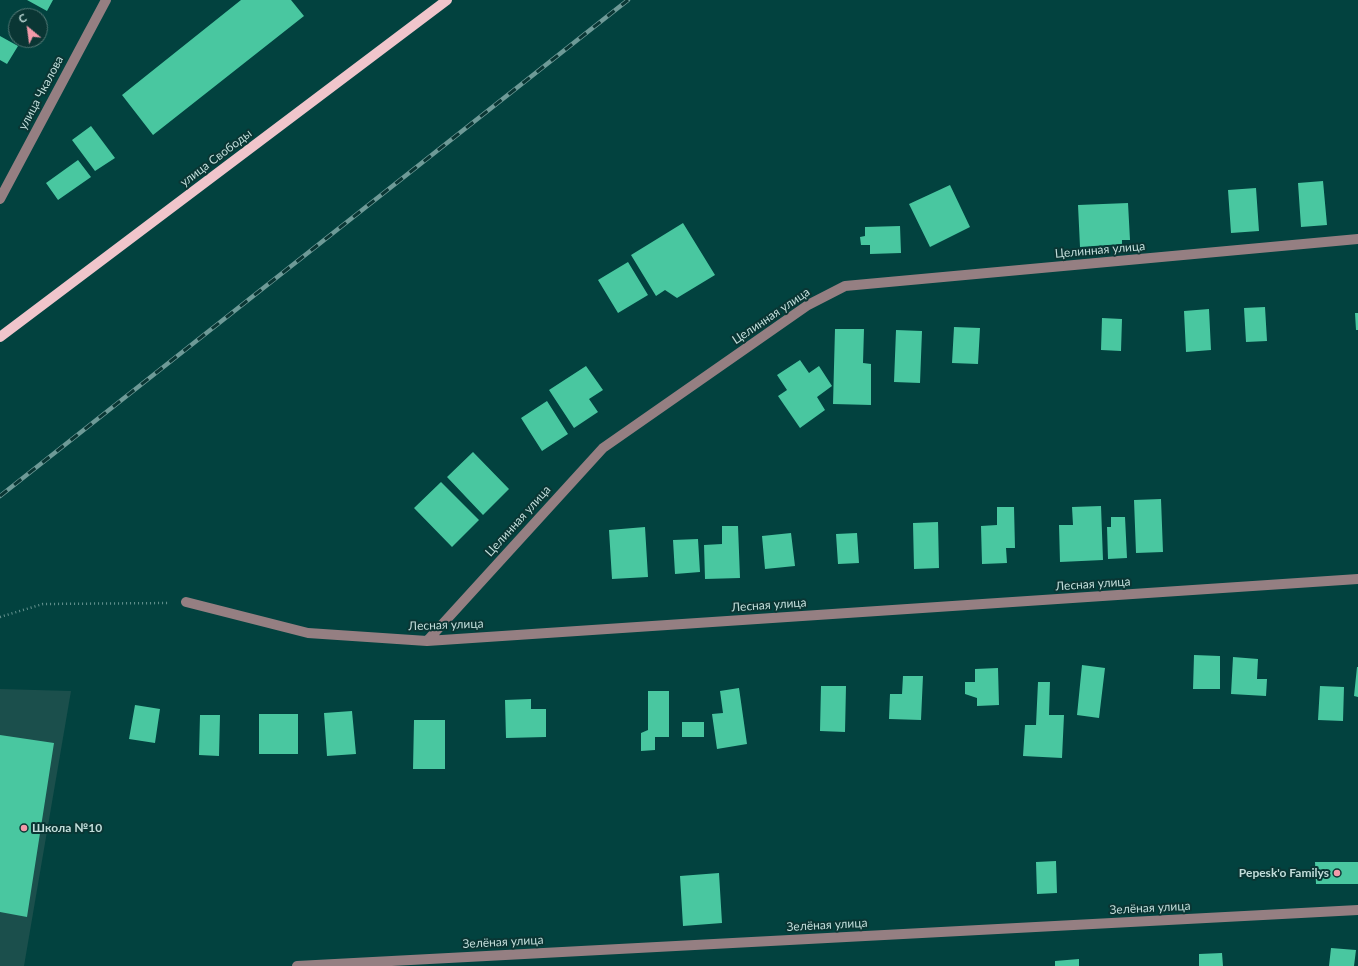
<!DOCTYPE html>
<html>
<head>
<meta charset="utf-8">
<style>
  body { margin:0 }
  #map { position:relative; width:1358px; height:966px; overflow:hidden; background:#02423f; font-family:Lato,sans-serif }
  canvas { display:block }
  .north { position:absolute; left:8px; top:8px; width:40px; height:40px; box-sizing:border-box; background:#0a3634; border:1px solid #547976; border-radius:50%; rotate:331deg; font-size:11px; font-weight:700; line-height:16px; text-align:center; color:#c2ddda }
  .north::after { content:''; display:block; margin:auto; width:14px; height:18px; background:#f39aa9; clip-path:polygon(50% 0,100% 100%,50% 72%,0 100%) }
</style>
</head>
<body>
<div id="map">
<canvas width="1358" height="966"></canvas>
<div class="north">С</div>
</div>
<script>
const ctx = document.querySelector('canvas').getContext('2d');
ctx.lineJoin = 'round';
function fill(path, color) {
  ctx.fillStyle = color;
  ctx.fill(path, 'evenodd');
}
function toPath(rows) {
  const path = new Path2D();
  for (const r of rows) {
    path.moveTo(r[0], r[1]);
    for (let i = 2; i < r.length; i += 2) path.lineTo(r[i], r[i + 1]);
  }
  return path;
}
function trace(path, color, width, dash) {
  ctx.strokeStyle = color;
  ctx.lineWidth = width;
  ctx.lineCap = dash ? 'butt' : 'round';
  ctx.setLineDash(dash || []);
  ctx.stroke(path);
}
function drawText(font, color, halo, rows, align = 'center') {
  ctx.font = font + ' Lato,sans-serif';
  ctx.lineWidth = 4;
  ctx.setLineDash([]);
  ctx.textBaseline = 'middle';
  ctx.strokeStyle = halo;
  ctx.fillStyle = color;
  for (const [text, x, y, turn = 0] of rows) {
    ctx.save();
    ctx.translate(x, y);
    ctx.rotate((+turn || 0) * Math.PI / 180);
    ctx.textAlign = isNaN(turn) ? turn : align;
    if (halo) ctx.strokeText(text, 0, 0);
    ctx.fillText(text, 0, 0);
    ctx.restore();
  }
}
const built = toPath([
  [0,689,71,691,24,966,0,966]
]);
const building = toPath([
  [27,0,53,0,47,11],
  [241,0,291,0,304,16,153,135,122,95],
  [0,36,18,46,7,64,0,60],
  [91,126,115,158,95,171,72,140],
  [78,160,91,177,58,200,46,183],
  [1323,181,1327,225,1301,227,1298,183],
  [950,185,970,227,930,247,909,204],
  [1256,188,1259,231,1231,233,1228,190],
  [1128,203,1130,240,1122,240,1122,244,1080,247,1078,205],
  [683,223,715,275,677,298,665,290,656,296,631,255],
  [900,226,901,253,870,254,870,245,861,245,860,237,865,236,865,227],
  [628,262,648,295,618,313,598,280],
  [1265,307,1267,341,1246,342,1244,308],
  [1209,309,1211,350,1186,352,1184,311],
  [1355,313,1358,313,1358,330,1356,330],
  [1102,318,1122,319,1121,351,1101,350],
  [954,327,980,328,978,364,952,363],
  [835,329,864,329,863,363,871,364,871,405,833,404],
  [896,330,922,331,920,383,894,382],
  [800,360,809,373,819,366,832,386,817,397,825,410,800,428,778,396,787,390,777,375],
  [586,366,603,390,589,399,598,412,574,428,549,390],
  [547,401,568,434,542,451,521,418],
  [473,452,509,489,483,515,447,477],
  [441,482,479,520,452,547,414,508],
  [1161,499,1163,552,1136,553,1134,500],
  [1101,506,1103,560,1060,562,1059,525,1073,525,1072,507],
  [997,507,1014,507,1015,548,1006,548,1007,563,982,564,981,526,997,525],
  [1111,517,1125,517,1127,558,1108,559,1107,527,1111,527],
  [938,522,939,568,914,569,913,523],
  [722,526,738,526,740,578,705,579,704,545,722,544],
  [645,527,648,577,612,579,609,530],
  [791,533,795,566,765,569,762,536],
  [857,533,859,563,838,564,836,534],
  [698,539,700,572,675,574,673,540],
  [1194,655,1220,656,1220,689,1193,689],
  [1233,657,1258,659,1257,679,1267,679,1266,696,1231,694],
  [1082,665,1105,668,1099,718,1077,715],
  [1357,667,1358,667,1358,697,1354,696],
  [998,668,999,705,977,706,977,698,965,694,965,682,975,682,975,669],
  [903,676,923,676,921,720,889,719,890,694,902,694],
  [1038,682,1050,682,1049,715,1064,715,1062,758,1023,756,1025,725,1036,725],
  [821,686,846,686,845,732,820,731],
  [1320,686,1344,687,1343,721,1318,720],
  [739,688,747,744,717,749,712,714,723,713,720,691],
  [648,691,669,691,669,737,655,737,655,750,641,751,641,733,648,730],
  [531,699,531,709,546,709,546,737,506,738,505,700],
  [135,705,160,709,155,743,129,739],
  [352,711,356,754,327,756,324,713],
  [259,714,298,714,298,754,259,754],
  [200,715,220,715,219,756,199,755],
  [414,720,445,720,445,769,413,769],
  [682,722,704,722,704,737,682,737],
  [0,735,54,743,27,917,0,912],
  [1056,861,1057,893,1037,894,1036,862],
  [1315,862,1358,862,1358,884,1316,884],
  [719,873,722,923,683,926,680,876],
  [1331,948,1356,950,1354,966,1329,966],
  [1222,953,1223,966,1199,966,1199,954],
  [1079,959,1079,966,1055,966,1055,961]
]);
const path = toPath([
  [0,617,43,604,170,603]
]);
const minor = toPath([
  [0,199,106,0],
  [186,602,308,633,427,641,1358,579],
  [427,641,603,448,808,305,845,286,1358,239],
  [297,966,1358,910]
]);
const major = toPath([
  [0,337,447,0]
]);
const rail = toPath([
  [0,496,628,0]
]);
const markers = [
  [24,828,4,"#f39aa9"],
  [1337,873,4,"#f39aa9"]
];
const streetNames = [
  ["улица Чкалова",41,93,-62],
  ["улица Свободы",216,158,-37],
  ["Целинная улица",1100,250,-5],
  ["Целинная улица",771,316,-34],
  ["Целинная улица",518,521,-48],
  ["Лесная улица",1093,584,-4],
  ["Лесная улица",769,605,-4],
  ["Лесная улица",446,625,-2],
  ["Зелёная улица",1150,908,-3],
  ["Зелёная улица",827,925,-3],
  ["Зелёная улица",503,942,-3]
];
const poiNames = [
  ["Школа №10",32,828],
  ["Pepesk'o Familys",1329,873,"right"]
];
fill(built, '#1b4f4c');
fill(building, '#49c7a0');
trace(path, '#669390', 2.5, [1, 3]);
trace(minor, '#957f82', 10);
trace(major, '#f0c5cb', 10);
trace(rail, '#6e9a97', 4.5);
trace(rail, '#0a3634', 3, [9]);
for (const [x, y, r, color] of markers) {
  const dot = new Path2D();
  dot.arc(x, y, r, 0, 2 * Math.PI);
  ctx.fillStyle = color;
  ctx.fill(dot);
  trace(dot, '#0a3634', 1.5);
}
drawText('12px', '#c2ddda', '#0a3634', streetNames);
drawText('bold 12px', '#c2ddda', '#0a3634', poiNames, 'left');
</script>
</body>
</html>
